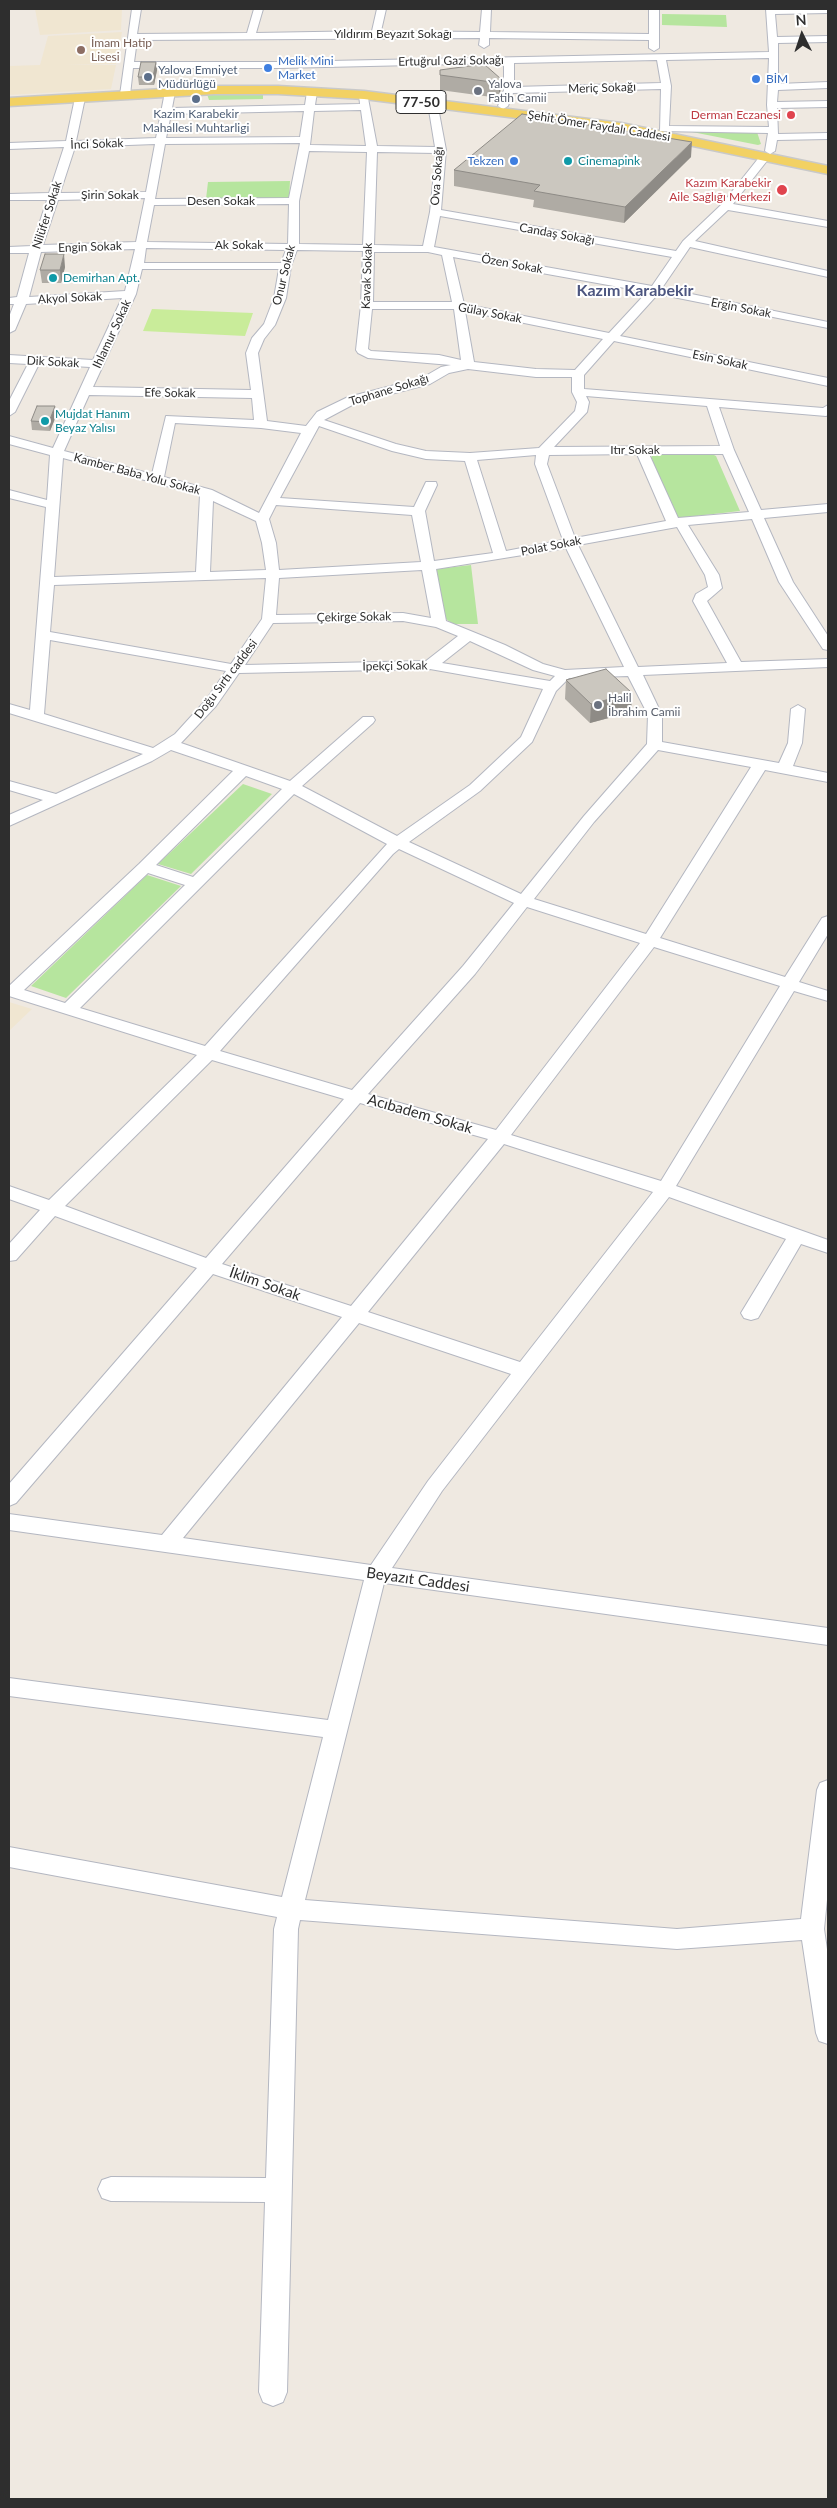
<!DOCTYPE html>
<html>
<head>
<meta charset="utf-8">
<style>
  body { margin:0 }
  #map { position:relative; width:837px; height:2508px; overflow:hidden; background:#efe9e1; font-family:Lato,sans-serif }
  canvas { display:block }
  .frame { position:absolute; inset:0; border:10px solid #2e2e2e; pointer-events:none }
  .north { position:absolute; left:777px; top:10px; width:50px; height:50px; -webkit-text-stroke:4px #fff; paint-order:stroke; rotate:356deg; font-size:14px; font-weight:700; line-height:20px; text-align:center; color:#2e2e2e }
  .north::after { content:''; display:block; margin:auto; width:18px; height:22px; background:#2e2e2e; clip-path:polygon(50% 0,100% 100%,50% 72%,0 100%) }
</style>
</head>
<body>
<div id="map">
<canvas width="837" height="2508"></canvas>
<div class="frame"></div>
<div class="north">N</div>
</div>
<script>
const ctx = document.querySelector('canvas').getContext('2d');
ctx.lineJoin = 'round';
function fill(path, color) {
  ctx.fillStyle = color;
  ctx.fill(path, 'evenodd');
}
function toPath(rows) {
  const path = new Path2D();
  for (const r of rows) {
    path.moveTo(r[0], r[1]);
    for (let i = 2; i < r.length; i += 2) path.lineTo(r[i], r[i + 1]);
  }
  return path;
}
function trace(path, color, width, dash) {
  ctx.strokeStyle = color;
  ctx.lineWidth = width;
  ctx.lineCap = dash ? 'butt' : 'round';
  ctx.setLineDash(dash || []);
  ctx.stroke(path);
}
function drawText(font, color, halo, rows, align = 'center') {
  ctx.font = font + ' Lato,sans-serif';
  ctx.lineWidth = 4;
  ctx.setLineDash([]);
  ctx.textBaseline = 'middle';
  ctx.strokeStyle = halo;
  ctx.fillStyle = color;
  for (const [text, x, y, turn = 0] of rows) {
    ctx.save();
    ctx.translate(x, y);
    ctx.rotate((+turn || 0) * Math.PI / 180);
    ctx.textAlign = isNaN(turn) ? turn : align;
    if (halo) ctx.strokeText(text, 0, 0);
    ctx.fillText(text, 0, 0);
    ctx.restore();
  }
}
const education = toPath([
  [35,9,122,9,121,30,40,35],
  [122,32,116,64,65,65,116,65,111,89,9,95,9,66,40,65,48,36],
  [9,1002,32,1009,9,1031]
]);
const green = toPath([
  [662,14,726,15,727,27,662,25],
  [207,94,263,94,263,99,209,100],
  [687,131,757,132,761,144,758,145],
  [290,181,289,199,206,199,208,182],
  [710,453,716,456,740,511,678,518,675,516,651,457,655,454],
  [471,565,478,624,453,624,446,619,436,569],
  [243,784,272,794,191,874,158,864],
  [147,875,181,886,66,998,31,986]
]);
const pitch = toPath([
  [152,309,253,313,245,336,143,331]
]);
const minor = toPath([
  [132,9,141,9,137,34,247,33,254,9,263,9,256,33,372,31,377,9,386,9,381,31,480,32,482,9,491,9,490,32,649,34,649,9,659,9,659,48,654,51,649,48,649,40,489,38,489,45,484,48,479,45,480,38,137,40,134,62,280,62,769,52,766,9,828,9,828,13,775,14,777,37,828,36,828,42,778,43,778,84,828,82,828,88,778,90,777,102,828,101,828,107,777,108,778,134,828,133,828,139,777,140,775,151,770,154,765,151,768,133,660,131,661,89,513,93,508,106,503,109,498,106,504,90,504,63,280,68,133,68,130,95,125,98,120,95,132,9],
  [769,58,767,105,769,127,669,126,671,86,666,60,769,58],
  [657,60,661,83,514,87,514,63,657,60],
  [170,89,175,92,172,108,305,105,307,92,312,89,317,92,315,105,360,104,359,95,367,93,377,146,435,147,428,104,437,102,446,150,441,210,676,251,683,241,722,204,761,155,765,154,770,157,733,204,828,221,828,227,728,210,695,241,828,271,828,277,690,247,662,288,828,322,828,328,658,294,620,336,828,378,828,386,614,341,584,375,584,389,823,408,828,405,828,415,826,416,719,407,734,450,761,510,828,504,828,512,764,518,793,582,828,636,828,650,823,649,779,582,752,519,688,525,719,575,722,588,707,601,741,662,828,659,828,667,643,675,662,715,662,742,779,763,788,743,791,709,798,705,805,709,802,743,793,766,828,773,828,782,765,770,660,938,785,977,822,918,828,916,828,934,799,982,828,991,828,1001,794,991,676,1186,828,1240,828,1253,801,1244,758,1318,751,1320,744,1318,741,1313,786,1239,669,1197,442,1491,392,1568,828,1628,828,1645,384,1583,305,1900,677,1929,801,1919,817,1790,820,1783,828,1780,828,1890,824,1929,828,1956,828,2044,819,2041,816,2033,802,1940,677,1949,300,1920,298,1929,287,2392,283,2402,273,2406,263,2402,259,2392,265,2202,111,2201,102,2198,98,2189,102,2180,111,2177,266,2178,274,1929,277,1917,9,1867,9,1847,282,1897,323,1737,9,1696,9,1678,328,1720,364,1580,9,1530,9,1514,162,1535,342,1317,213,1274,16,1503,9,1506,9,1484,197,1268,55,1216,16,1260,9,1261,9,1244,40,1210,9,1199,9,1186,49,1200,197,1055,9,996,9,986,139,864,233,771,171,750,152,761,9,826,9,815,43,800,9,790,9,781,56,794,143,754,9,713,9,704,30,710,46,507,9,498,9,490,47,500,50,455,9,444,9,436,53,448,90,367,39,364,15,412,9,416,9,401,28,364,9,363,9,355,93,360,122,298,26,304,15,330,9,333,9,317,14,304,9,304,9,298,17,297,29,253,9,253,9,247,32,246,47,200,9,200,9,194,49,193,64,147,9,149,9,143,66,141,75,98,80,95,85,98,76,141,156,138,165,92,170,89],
  [361,110,366,146,310,145,314,111,361,110],
  [304,111,300,137,166,138,171,114,304,111],
  [300,143,289,198,155,199,165,144,300,143],
  [155,144,146,192,60,193,75,147,155,144],
  [309,151,367,152,363,245,299,244,299,201,309,151],
  [377,152,436,153,430,212,423,246,374,245,377,152],
  [145,198,136,242,43,245,58,200,145,198],
  [289,204,288,244,147,242,154,205,289,204],
  [440,216,672,257,652,286,434,247,440,216],
  [146,248,286,250,281,263,144,263,146,248],
  [135,249,125,291,29,297,41,252,135,249],
  [297,250,363,251,361,305,356,350,358,353,368,358,451,365,441,367,422,378,348,397,317,412,306,426,267,421,258,353,264,339,275,325,286,298,291,266,297,250],
  [374,252,428,252,442,255,452,302,373,302,374,252],
  [453,257,647,292,609,333,464,304,453,257],
  [142,269,279,269,274,298,264,324,252,338,246,353,251,390,93,387,136,294,142,269],
  [372,309,454,309,461,360,439,355,371,351,368,349,372,309],
  [465,311,603,339,575,370,536,369,474,362,465,311],
  [468,369,536,377,572,377,572,392,577,402,575,411,539,448,470,453,426,451,396,444,324,420,356,403,430,384,449,373,468,369],
  [89,395,252,398,254,420,166,416,152,474,64,451,89,395],
  [586,396,707,406,720,446,554,447,587,412,589,402,586,396],
  [175,423,261,428,301,433,259,513,212,490,164,477,175,423],
  [319,426,392,451,426,459,465,461,493,553,434,561,425,511,437,485,436,482,426,482,414,507,280,498,319,426],
  [637,454,666,521,575,538,547,464,549,455,637,454],
  [649,454,723,454,749,512,678,518,649,454],
  [536,455,535,464,563,540,506,551,477,460,536,455],
  [63,458,200,495,196,572,54,577,63,458],
  [213,501,256,521,262,543,266,570,210,572,213,501],
  [276,505,412,515,421,562,279,570,276,543,269,519,276,505],
  [677,527,705,575,708,587,696,594,693,601,727,663,638,667,578,545,677,527],
  [566,548,624,667,565,670,543,664,505,645,446,621,436,569,566,548],
  [422,570,431,618,403,613,276,615,279,578,422,570],
  [266,578,262,619,231,664,50,632,54,585,266,578],
  [403,621,436,627,458,636,426,661,245,665,273,623,403,621],
  [50,640,226,671,206,700,175,734,153,748,44,714,50,640],
  [470,641,533,670,555,676,550,681,442,663,470,641],
  [430,669,543,689,521,737,470,785,397,836,302,786,373,723,375,720,373,717,363,717,290,781,181,743,216,706,239,673,430,669],
  [628,676,648,715,647,744,584,816,521,894,409,842,480,791,532,742,556,691,569,678,628,676],
  [658,750,751,767,646,934,534,899,594,822,658,750],
  [246,776,282,789,193,877,156,865,246,776],
  [294,794,387,844,205,1046,80,1008,294,794],
  [399,849,514,903,463,966,352,1090,220,1051,393,854,399,849],
  [148,873,185,885,65,1003,24,990,148,873],
  [527,907,640,943,496,1130,368,1094,475,974,527,907],
  [654,947,780,986,661,1181,511,1135,654,947],
  [212,1060,344,1099,206,1258,65,1206,212,1060],
  [360,1103,488,1139,351,1306,222,1264,360,1103],
  [504,1144,653,1192,520,1362,368,1312,504,1144],
  [359,1323,511,1374,428,1481,371,1565,183,1538,359,1323]
]);
const major = toPath([
  [215,86,278,86,364,91,621,123,828,166,828,174,621,131,364,99,278,94,215,94,9,106,9,98,215,86]
]);
const wall = toPath([
  [156,62,157,70,154,85,139,85,138,77],
  [440,70,501,79,500,95,499,98,440,90],
  [691,157,624,223,533,207,534,200,454,186,454,170],
  [65,267,61,283,42,283,40,270],
  [56,416,50,431,32,430,31,421],
  [566,680,632,693,631,712,590,723,565,699]
]);
const shadedWall = toPath([
  [156,62,157,70,154,85,153,77],
  [501,79,500,95,499,98,499,83],
  [692,142,691,157,624,223,625,207],
  [64,254,65,267,61,283,60,270],
  [55,406,56,416,50,431,49,422],
  [632,693,631,712,590,723,591,704]
]);
const building = toPath([
  [141,62,156,62,153,77,138,77,141,62],
  [484,64,501,79,499,83,440,75,440,70,484,64],
  [522,114,692,142,625,207,534,191,540,185,454,170,522,114],
  [45,254,64,254,60,270,40,270,45,254],
  [37,406,55,406,49,422,31,421,37,406],
  [606,669,632,693,591,704,566,680,606,669]
]);
const markers = [
  [81,50,5,"#8d6e63"],
  [268,68,5,"#3f7fe0"],
  [148,77,5,"#5c6f8a"],
  [756,79,5,"#3f7fe0"],
  [478,91,5,"#6b7280"],
  [196,99,5,"#5c6f8a"],
  [791,115,5,"#e0444e"],
  [514,161,5,"#3f7fe0"],
  [568,161,5,"#0f9aa8"],
  [782,190,6,"#e0444e"],
  [53,278,5,"#0f9aa8"],
  [45,421,5,"#0f9aa8"],
  [598,705,5,"#6b7280"]
];
const farStreetnames = [
  ["Yıldırım Beyazıt Sokağı",393,34],
  ["Ertuğrul Gazi Sokağı",451,61,-1],
  ["Meriç Sokağı",602,88,-2],
  ["Şehit Ömer Faydalı Caddesi",599,126,9],
  ["İnci Sokak",97,144,-2],
  ["Ova Sokağı",437,176,-86],
  ["Şirin Sokak",110,195],
  ["Desen Sokak",221,201],
  ["Nilüfer Sokak",47,215,-72],
  ["Candaş Sokağı",557,234,10],
  ["Ak Sokak",239,245],
  ["Engin Sokak",90,247,-2],
  ["Özen Sokak",512,264,10],
  ["Onur Sokak",284,275,-76],
  ["Kavak Sokak",367,276,-88],
  ["Akyol Sokak",70,298,-3],
  ["Ergin Sokak",741,308,11],
  ["Gülay Sokak",490,313,11],
  ["Ihlamur Sokak",112,334,-65],
  ["Esin Sokak",720,360,12],
  ["Dik Sokak",53,362,3],
  ["Tophane Sokağı",389,390,-17],
  ["Efe Sokak",170,393,1],
  ["Itır Sokak",635,450],
  ["Kamber Baba Yolu Sokak",137,474,15],
  ["Polat Sokak",551,546,-11],
  ["Çekirge Sokak",354,617,-1],
  ["İpekçi Sokak",395,666,-1],
  ["Doğu Sırtı caddesi",226,679,-53]
];
const farEducationnames = [
  ["İmam Hatip",91,43],
  ["Lisesi",91,57]
];
const farShopnames = [
  ["Melik Mini",278,61],
  ["Market",278,75],
  ["BİM",766,79],
  ["Tekzen",504,161,"right"]
];
const farServicenames = [
  ["Yalova Emniyet",158,70],
  ["Müdürlüğü",158,84],
  ["Kazim Karabekir",196,114,"center"],
  ["Mahallesi Muhtarligi",196,128,"center"]
];
const farWorshipnames = [
  ["Yalova",488,84],
  ["Fatih Camii",488,98],
  ["Halil",608,698],
  ["İbrahim Camii",608,712]
];
const farHealthnames = [
  ["Derman Eczanesi",781,115],
  ["Kazım Karabekir",771,183],
  ["Aile Sağlığı Merkezi",771,197]
];
const farCulturenames = [
  ["Cinemapink",578,161],
  ["Demirhan Apt.",63,278],
  ["Mujdat Hanım",55,414],
  ["Beyaz Yalısı",55,428]
];
const shields = [
  [421,102,50]
];
const shieldNames = [
  ["77-50",421,102]
];
const streetNames = [
  ["Acıbadem Sokak",420,1114,16],
  ["İklim Sokak",265,1284,19],
  ["Beyazıt Caddesi",418,1580,8]
];
const farDistrictnames = [
  ["Kazım Karabekir",635,291]
];
fill(education, '#f0e6d1');
fill(green, '#b6e59e');
fill(pitch, '#c9ec9a');
trace(minor, '#b4b7c1', 2);
trace(major, '#c9c9c9', 3);
fill(minor, '#fff');
fill(major, '#f2d163');
fill(wall, '#afaba4');
fill(shadedWall, '#8e8b86');
fill(building, '#cbc7bf');
trace(building, '#8e8b86', 1);
for (const [x, y, r, color] of markers) {
  const dot = new Path2D();
  dot.arc(x, y, r, 0, 2 * Math.PI);
  ctx.fillStyle = color;
  ctx.fill(dot);
  trace(dot, '#fff', 2);
}
drawText('12px', '#2e2e2e', '#fff', farStreetnames);
drawText('12px', '#785e54', '#fff', farEducationnames, 'left');
drawText('12px', '#366cbe', '#fff', farShopnames, 'left');
drawText('12px', '#4e5e75', '#fff', farServicenames, 'left');
drawText('12px', '#5b616d', '#fff', farWorshipnames, 'left');
drawText('12px', '#be3a42', '#fff', farHealthnames, 'right');
drawText('12px', '#0d838f', '#fff', farCulturenames, 'left');
for (const [x, y, w] of shields) {
  const box = new Path2D();
  box.roundRect(x - w / 2, y - 11.5, w, 23, 4);
  ctx.fillStyle = '#fff';
  ctx.fill(box);
  trace(box, '#2e2e2e', 1);
}
drawText('bold 14px', '#2e2e2e', null, shieldNames);
drawText('15px', '#2e2e2e', '#fff', streetNames);
drawText('bold 16px', '#4d5680', '#fff', farDistrictnames);
</script>
</body>
</html>
